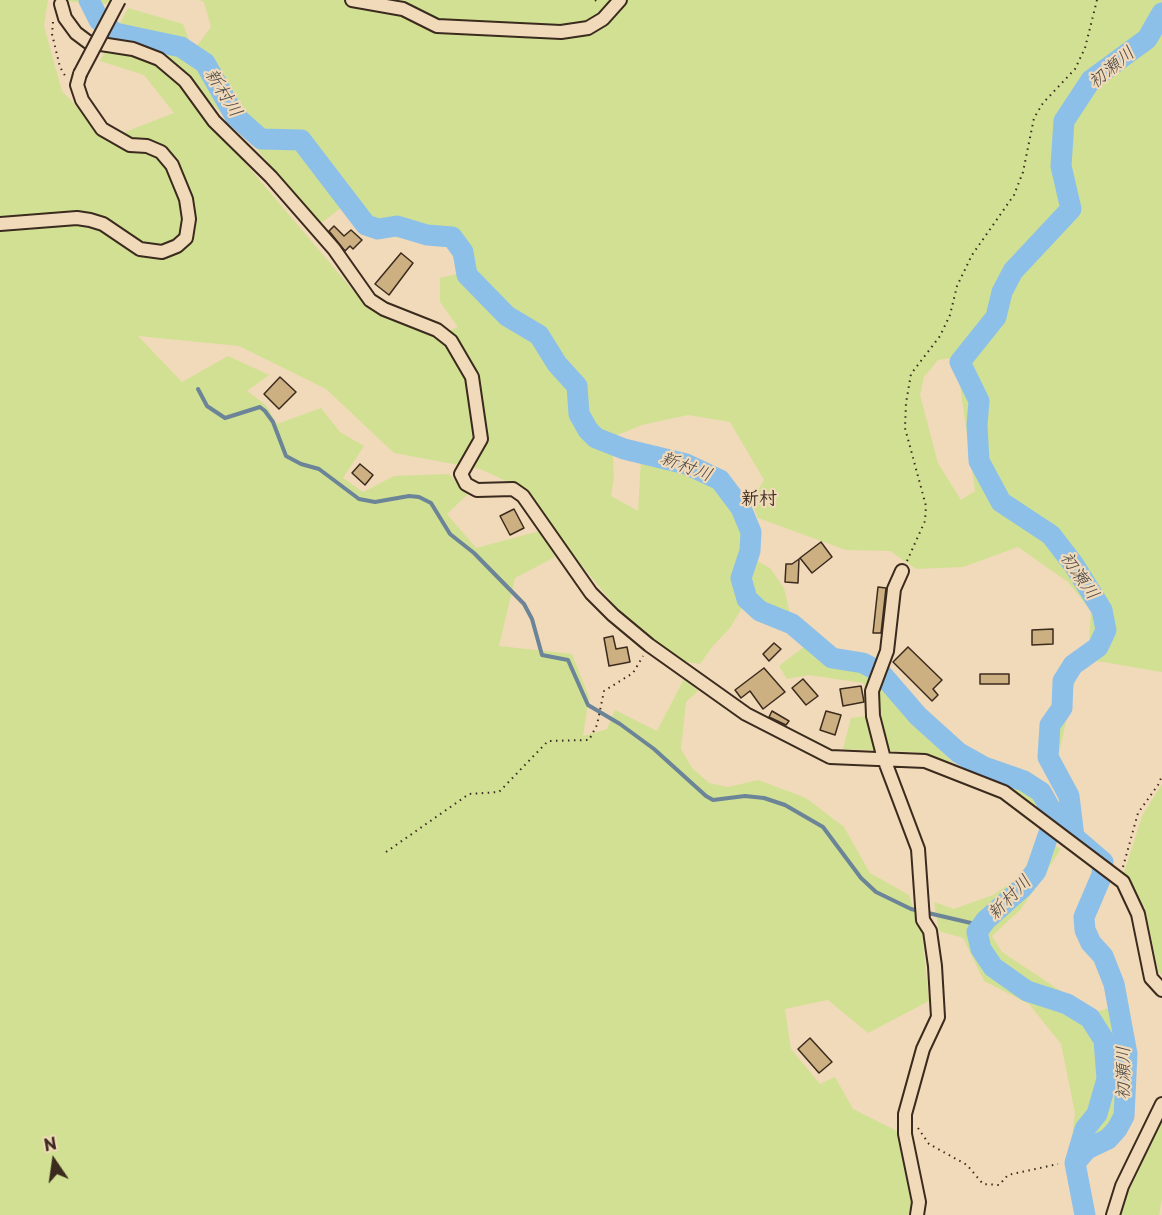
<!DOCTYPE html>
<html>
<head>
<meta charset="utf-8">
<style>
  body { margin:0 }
  #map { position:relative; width:1162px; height:1215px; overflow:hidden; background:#f1dab9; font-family:"Playpen Sans",sans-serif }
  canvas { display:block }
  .north { position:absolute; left:24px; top:1131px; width:60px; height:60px; -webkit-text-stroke:4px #f1dab9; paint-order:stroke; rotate:347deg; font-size:16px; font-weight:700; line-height:24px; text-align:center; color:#3b2a1e }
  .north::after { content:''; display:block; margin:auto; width:21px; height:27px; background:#3b2a1e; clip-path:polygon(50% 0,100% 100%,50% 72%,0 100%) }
</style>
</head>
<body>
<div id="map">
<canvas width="1162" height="1215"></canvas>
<div class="north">N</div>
</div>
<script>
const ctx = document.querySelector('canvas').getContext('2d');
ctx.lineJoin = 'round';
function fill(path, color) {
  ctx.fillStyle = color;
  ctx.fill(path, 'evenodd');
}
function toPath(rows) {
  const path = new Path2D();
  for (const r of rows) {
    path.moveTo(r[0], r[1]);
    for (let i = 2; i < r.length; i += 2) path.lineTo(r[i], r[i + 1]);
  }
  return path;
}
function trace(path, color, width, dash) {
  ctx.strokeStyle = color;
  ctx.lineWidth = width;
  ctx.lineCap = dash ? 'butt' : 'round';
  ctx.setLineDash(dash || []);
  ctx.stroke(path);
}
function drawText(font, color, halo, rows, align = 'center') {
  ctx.font = font + ' "Playpen Sans","Klee One",sans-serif';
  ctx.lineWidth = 4.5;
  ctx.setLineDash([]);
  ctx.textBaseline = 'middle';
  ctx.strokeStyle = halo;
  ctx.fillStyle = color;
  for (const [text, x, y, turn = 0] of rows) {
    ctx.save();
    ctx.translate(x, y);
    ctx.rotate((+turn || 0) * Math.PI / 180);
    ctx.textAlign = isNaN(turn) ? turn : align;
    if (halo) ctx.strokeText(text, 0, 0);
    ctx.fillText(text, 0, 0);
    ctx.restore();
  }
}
const green = toPath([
  [0,0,48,0,44,26,62,91,107,139,174,113,144,75,100,61,128,8,183,24,193,51,211,27,204,2,199,0,1162,0,1162,672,1097,661,1077,672,1058,758,1075,796,1080,831,1069,839,1057,794,1042,762,1040,722,1056,704,1055,678,1089,641,1091,611,1068,582,1018,547,963,567,916,569,890,551,846,550,758,518,751,501,764,480,730,422,688,415,642,425,612,437,614,478,611,496,638,511,641,460,674,461,713,476,737,505,745,538,734,586,742,608,730,628,712,647,700,664,682,661,628,622,570,551,526,490,480,469,394,453,326,389,239,346,138,336,182,382,228,356,269,375,247,391,266,405,277,424,321,408,340,432,364,446,343,478,363,492,394,476,449,474,468,494,447,514,476,548,540,531,555,557,515,578,499,646,572,654,589,697,583,736,607,729,615,710,657,731,684,679,698,691,686,702,681,749,692,768,709,783,728,787,758,780,806,798,844,827,870,873,909,895,922,934,929,1001,868,1033,828,1000,785,1009,791,1049,820,1084,835,1077,853,1109,899,1132,912,1205,908,1215,0,1215],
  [212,104,252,143,319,225,342,207,359,229,380,235,448,245,461,273,440,278,440,302,458,327,435,337,368,308,196,105],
  [956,357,975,491,961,500,938,463,920,395,924,377,938,360],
  [59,0,122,0,100,5],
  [757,561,770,568,784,588,790,614,760,606,747,579],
  [806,645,829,662,862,668,875,675,904,712,953,763,915,752,843,749,851,718,882,714,863,683,809,675,787,679,779,666],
  [980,772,1018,785,1038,800,1033,808,979,777],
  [1162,784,1162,975,1158,971,1145,908,1123,876,1142,816],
  [1040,838,1061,849,1021,909,992,936,1002,952,1094,1013,1111,1007,1122,1052,1115,1119,1109,1131,1086,1143,1072,1138,1075,1113,1061,1044,1029,1004,984,981,963,938,939,931,934,902,954,909,993,895,1021,876],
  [1162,1121,1162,1199,1159,1215,1121,1215,1128,1193]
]);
const stream = toPath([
  [198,389,207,406,225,418,260,407,265,411,273,422,286,456,301,464,319,469,359,499,375,502,409,496,419,497,431,503,450,534,474,553,524,604,532,619,542,655,568,660,588,705,620,724,654,749,706,796,713,800,745,796,764,798,785,805,823,827,861,878,876,892,911,909,971,923,977,932]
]);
const river = toPath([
  [89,0,99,20,115,33,181,47,205,63,235,116,261,139,301,140,366,225,378,229,397,226,427,235,452,237,463,252,467,275,507,316,539,335,557,364,577,386,579,414,588,430,596,438,624,449,686,464,720,480,741,508,751,532,750,551,741,578,747,599,760,611,792,624,832,658,863,663,880,672,918,716,959,753,984,767,1024,781,1041,792,1050,808,1052,824,1036,871,1022,888,986,920,977,932,981,949,993,967,1027,991,1067,1004,1090,1018,1104,1040,1107,1079,1097,1114,1085,1129,1075,1163,1085,1215],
  [1075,1163,1087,1149,1108,1139,1117,1129,1124,1116,1127,1054,1114,984,1103,956,1091,943,1085,930,1084,917,1102,875,1103,862,1074,837,1069,796,1048,757,1050,725,1062,708,1063,681,1073,665,1098,647,1106,630,1102,610,1074,565,1051,535,1001,502,979,461,977,425,979,401,960,362,996,317,1002,292,1013,271,1071,209,1061,166,1064,121,1091,80,1147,39,1162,13]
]);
const building = toPath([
  [334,226,344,236,351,230,362,240,353,249,350,246,345,251,329,231,334,226],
  [401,253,413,263,389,295,375,284,401,253],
  [280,377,296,392,279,409,264,394,280,377],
  [360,464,373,475,365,485,352,473,360,464],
  [514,509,524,528,510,535,500,516,514,509],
  [821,542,832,557,812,573,800,558,821,542],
  [799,559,798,583,785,582,786,564,792,564,799,559],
  [878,587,886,588,881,633,873,633,878,587],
  [1053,629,1053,644,1032,645,1032,630,1053,629],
  [613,636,616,649,627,647,630,662,609,666,604,638,613,636],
  [774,643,781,649,769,661,763,654,774,643],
  [908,647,942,680,933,689,938,695,932,701,893,662,908,647],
  [764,668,785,692,763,709,750,691,741,698,735,690,764,668],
  [980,674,1009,674,1009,684,980,684,980,674],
  [803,679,818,696,806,705,792,688,803,679],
  [861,686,864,702,843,706,840,689,861,686],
  [772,711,789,721,786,725,769,717,772,711],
  [826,711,841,715,835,735,820,730,826,711],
  [810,1038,832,1062,819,1073,798,1049,810,1038]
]);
const path = toPath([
  [595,0,600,3],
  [53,22,52,34,60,67,67,79],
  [907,561,925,521,926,506,905,428,906,403,911,374,940,336,950,315,957,286,972,255,1014,195,1023,172,1034,118,1043,103,1075,69,1085,48,1097,0],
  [386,852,469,794,499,792,548,741,589,740,597,725,604,691,633,673,643,656],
  [1123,867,1138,813,1158,785,1162,776],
  [918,1128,929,1144,967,1165,983,1184,999,1185,1008,1175,1058,1164]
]);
const minor = toPath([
  [352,0,403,9,437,26,561,32,588,28,603,19,620,0],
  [61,4,65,18,76,33,88,42,133,49,159,59,185,81,214,121,271,177,334,249,370,300,384,309,437,330,451,341,472,377,481,439,461,474,466,484,477,490,513,489,523,496,591,593,613,615,649,645,746,714,830,757,925,761,1004,792,1123,882,1138,914,1151,978,1162,990],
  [0,224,77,218,90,220,103,224,140,249,162,252,177,246,186,238,189,219,186,199,172,165,161,152,147,146,130,145,102,129,82,100,77,85,80,74],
  [902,571,894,589,887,651,872,691,873,716,884,759,918,849,923,920,930,931,935,966,938,1017,923,1049,905,1114,905,1134,919,1202,917,1215],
  [1113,1215,1122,1186,1162,1104]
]);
const minorBridge = toPath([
  [80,74,119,0]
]);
const waterNames = [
  ["初瀬川",1112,68,-40],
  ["新村川",223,93,58],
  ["新村川",686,467,21],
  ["初瀬川",1079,576,55],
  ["新村川",1010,898,-46],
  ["初瀬川",1124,1073,-90]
];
const neighbourhoodNames = [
  ["新村",759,499]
];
fill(green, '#d1e093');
trace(stream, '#6c8498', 4);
trace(river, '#8dc0e9', 21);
fill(building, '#ccb082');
trace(building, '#3b2a1e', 1.5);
trace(minor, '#3b2a1e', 16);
trace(path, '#3b2a1e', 2, [1.5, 4.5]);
trace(minor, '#f1dab9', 12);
trace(minorBridge, '#3b2a1e', 16, []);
trace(minorBridge, '#f1dab9', 12);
drawText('italic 18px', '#4b4847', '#f1dab9', waterNames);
drawText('bold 18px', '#3b2a1e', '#f1dab9', neighbourhoodNames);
</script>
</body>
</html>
